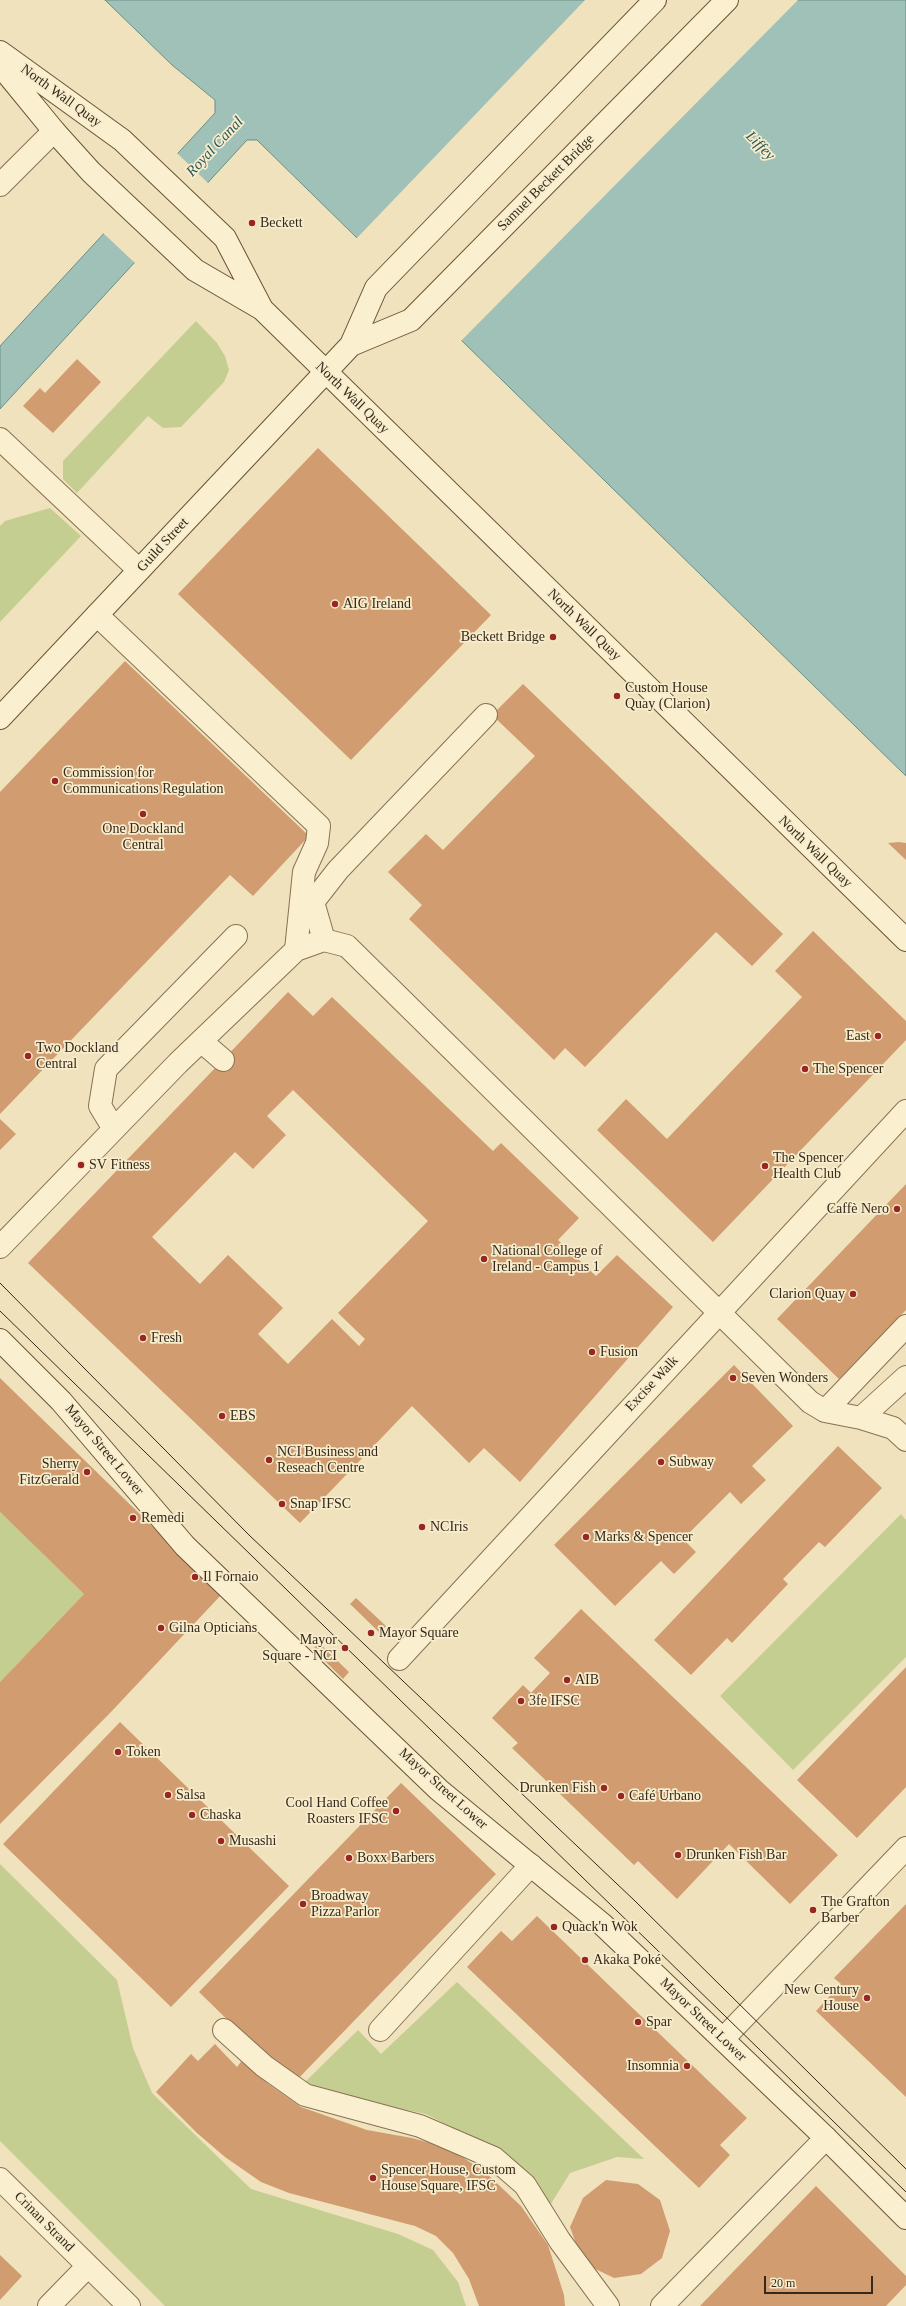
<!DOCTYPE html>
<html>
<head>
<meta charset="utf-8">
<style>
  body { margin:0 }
  #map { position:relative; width:906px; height:2306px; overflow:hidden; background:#f0e2bc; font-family:"Times New Roman",serif }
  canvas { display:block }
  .scale { position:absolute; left:764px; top:2276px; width:109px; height:18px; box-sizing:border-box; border:2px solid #36291b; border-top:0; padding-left:5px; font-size:12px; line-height:14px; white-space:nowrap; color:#36291b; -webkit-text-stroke:3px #f7eccc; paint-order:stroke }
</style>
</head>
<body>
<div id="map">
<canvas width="906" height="2306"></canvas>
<div class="scale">20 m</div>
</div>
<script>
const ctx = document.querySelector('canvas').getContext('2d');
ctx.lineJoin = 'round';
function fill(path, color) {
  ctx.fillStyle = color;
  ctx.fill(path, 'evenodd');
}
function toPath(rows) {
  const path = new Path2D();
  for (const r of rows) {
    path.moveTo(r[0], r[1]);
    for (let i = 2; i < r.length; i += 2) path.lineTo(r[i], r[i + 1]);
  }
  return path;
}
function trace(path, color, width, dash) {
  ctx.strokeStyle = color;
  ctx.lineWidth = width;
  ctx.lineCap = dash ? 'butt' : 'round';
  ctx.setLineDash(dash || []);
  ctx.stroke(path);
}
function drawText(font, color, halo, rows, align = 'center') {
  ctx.font = font + ' "Times New Roman",serif';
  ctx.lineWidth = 3.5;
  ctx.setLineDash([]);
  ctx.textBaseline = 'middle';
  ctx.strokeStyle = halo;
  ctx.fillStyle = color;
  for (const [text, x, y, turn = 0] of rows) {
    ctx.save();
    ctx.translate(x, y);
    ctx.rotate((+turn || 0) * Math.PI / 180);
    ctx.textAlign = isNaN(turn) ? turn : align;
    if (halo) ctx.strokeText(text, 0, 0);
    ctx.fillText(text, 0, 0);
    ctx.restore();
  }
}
const green = toPath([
  [196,321,217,343,225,356,229,370,224,382,181,427,163,428,148,416,77,493,63,479,63,461],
  [50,508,81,536,0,622,0,526,5,521],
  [0,1512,84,1594,0,1682],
  [901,1514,906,1520,906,1657,793,1770,720,1696],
  [0,1864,117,1980,133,2048,152,2093,251,2189,398,2234,433,2250,458,2282,466,2306,165,2306,0,2141],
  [457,1982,644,2159,617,2157,570,2173,549,2207,471,2137,426,2114,334,2095,305,2082,358,2030,381,2054]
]);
const water = toPath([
  [105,0,906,0,906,776,257,140,247,140,0,409,0,346,215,113,215,100,172,65,105,0]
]);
const pier = toPath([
  [585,0,798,0,460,342,356,239],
  [176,152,209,184,136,264,102,232]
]);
const building = toPath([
  [77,359,101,382,53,433,23,406,40,388,45,393],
  [318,448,491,615,351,760,178,594],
  [125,661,309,836,253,896,230,875,0,1114,0,792],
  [523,684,783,934,752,966,716,932,585,1067,565,1048,554,1060,409,919,422,905,388,872,426,834,443,850,535,756,492,715],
  [899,842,906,843,906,860,888,843],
  [813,931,906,1021,906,1040,713,1242,597,1130,626,1099,667,1139,802,997,775,971],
  [288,992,313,1016,332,997,493,1151,501,1143,579,1218,558,1240,596,1276,617,1255,673,1307,520,1482,484,1448,469,1463,412,1406,300,1523,28,1263],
  [293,1090,428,1221,338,1313,365,1339,359,1346,332,1319,288,1364,258,1334,283,1308,228,1255,200,1284,152,1237,235,1152,253,1169,286,1135,267,1116],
  [0,1119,16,1134,0,1150],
  [906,1184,906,1310,839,1379,777,1319],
  [734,1365,793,1426,752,1466,766,1480,741,1504,730,1492,683,1539,696,1552,674,1574,661,1561,615,1606,554,1545],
  [0,1378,222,1594,110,1713,0,1824,0,1682,84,1594,0,1512],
  [838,1446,882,1488,825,1547,819,1542,783,1579,788,1584,732,1643,727,1638,691,1675,654,1640],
  [356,1598,386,1626,380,1633,350,1604],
  [581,1609,838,1855,790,1904,729,1844,677,1899,638,1861,634,1865,512,1748,518,1743,492,1718,523,1685,531,1693,550,1673,534,1658],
  [319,1643,349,1672,343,1679,313,1649],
  [906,1667,906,1787,857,1838,797,1780],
  [120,1722,289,1886,171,2007,3,1844],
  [401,1783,496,1874,293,2084,199,1992],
  [906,1904,906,2097,816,2011,841,1984,834,1978],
  [537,1916,747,2118,720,2145,730,2155,699,2188,467,1967,501,1931,512,1941],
  [215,2044,237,2067,243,2059,267,2083,301,2107,367,2130,412,2138,449,2148,486,2173,521,2206,548,2245,564,2295,565,2306,479,2306,469,2279,453,2253,436,2236,415,2226,289,2193,261,2182,225,2157,197,2133,156,2092,191,2054,198,2061],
  [606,2180,638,2184,660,2200,670,2231,662,2258,641,2274,614,2278,583,2263,570,2227,583,2198],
  [816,2186,906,2276,906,2285,886,2306,700,2306],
  [0,2255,22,2276,0,2300]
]);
const lane = toPath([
  [0,185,54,131],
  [0,439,139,570],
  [324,940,313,902,338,870,486,715],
  [201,1041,223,1060],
  [114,1129,100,1106,106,1069,236,936],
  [0,1247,178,1063,296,950,324,940,347,946,810,1402,825,1411,861,1418,893,1428,906,1440],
  [825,1411,906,1326],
  [861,1418,906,1377],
  [224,2030,264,2066,305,2095,420,2126,494,2158,525,2185,560,2241,608,2306],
  [380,2030,531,1865],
  [723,2039,906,1848],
  [662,2306,826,2138]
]);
const street = toPath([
  [97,615,319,826,317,843,304,872,296,950],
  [399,1659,906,1111],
  [0,2179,129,2306],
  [49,2306,88,2266]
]);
const secondary = toPath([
  [0,52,122,140,225,238,262,309],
  [0,65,54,131,91,172,195,270,262,309,906,940],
  [351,345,411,320,727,0],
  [0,718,351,345,376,288,655,0],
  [0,1340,61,1401,185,1546,439,1790,602,1924,826,2138,906,2218]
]);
const tram = toPath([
  [0,1283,249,1535,635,1901,906,2169],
  [0,1311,906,2192]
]);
const markers = [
  [252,223,4,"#9a2622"],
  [335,604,4,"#9a2622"],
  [553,637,4,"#9a2622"],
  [617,696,4,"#9a2622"],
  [55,781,4,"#9a2622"],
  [143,814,4,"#9a2622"],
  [878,1036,4,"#9a2622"],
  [28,1056,4,"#9a2622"],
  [805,1069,4,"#9a2622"],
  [81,1165,4,"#9a2622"],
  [765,1166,4,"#9a2622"],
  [897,1209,4,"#9a2622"],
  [484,1259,4,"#9a2622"],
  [853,1294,4,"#9a2622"],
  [143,1338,4,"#9a2622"],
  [592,1352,4,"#9a2622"],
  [733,1378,4,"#9a2622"],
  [222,1416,4,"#9a2622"],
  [269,1460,4,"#9a2622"],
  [661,1462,4,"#9a2622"],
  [87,1472,4,"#9a2622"],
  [282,1504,4,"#9a2622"],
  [133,1518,4,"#9a2622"],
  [422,1527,4,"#9a2622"],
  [586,1537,4,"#9a2622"],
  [195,1577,4,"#9a2622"],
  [161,1628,4,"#9a2622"],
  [371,1633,4,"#9a2622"],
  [345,1648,4,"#9a2622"],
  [567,1680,4,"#9a2622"],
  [521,1701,4,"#9a2622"],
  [118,1752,4,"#9a2622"],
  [604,1788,4,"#9a2622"],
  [168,1795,4,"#9a2622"],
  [621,1796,4,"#9a2622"],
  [396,1811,4,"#9a2622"],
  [192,1815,4,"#9a2622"],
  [221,1841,4,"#9a2622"],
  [678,1855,4,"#9a2622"],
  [349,1858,4,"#9a2622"],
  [303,1904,4,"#9a2622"],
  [813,1910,4,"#9a2622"],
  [554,1927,4,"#9a2622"],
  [585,1960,4,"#9a2622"],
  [867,1998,4,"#9a2622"],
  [638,2022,4,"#9a2622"],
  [687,2066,4,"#9a2622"],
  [373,2178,4,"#9a2622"]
];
const streetNames = [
  ["North Wall Quay",61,96,36],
  ["Samuel Beckett Bridge",546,183,-45],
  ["North Wall Quay",352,398,44],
  ["Guild Street",163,545,-47],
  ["North Wall Quay",584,625,44],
  ["North Wall Quay",815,852,44],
  ["Excise Walk",652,1384,-47],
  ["Mayor Street Lower",104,1450,50],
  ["Mayor Street Lower",443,1789,42],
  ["Mayor Street Lower",703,2020,44],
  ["Crinan Strand",44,2222,45]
];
const poiNames = [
  ["Beckett",260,223],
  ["AIG Ireland",343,604],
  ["Beckett Bridge",545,637,"right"],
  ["Custom House",625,688],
  ["Quay (Clarion)",625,704],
  ["Commission for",63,773],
  ["Communications Regulation",63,789],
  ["One Dockland",143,829,"center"],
  ["Central",143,845,"center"],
  ["East",870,1036,"right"],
  ["Two Dockland",36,1048],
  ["Central",36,1064],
  ["The Spencer",813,1069],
  ["The Spencer",773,1158],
  ["Health Club",773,1174],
  ["SV Fitness",89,1165],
  ["Caffè Nero",889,1209,"right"],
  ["National College of",492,1251],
  ["Ireland - Campus 1",492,1267],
  ["Clarion Quay",845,1294,"right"],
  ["Fresh",151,1338],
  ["Fusion",600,1352],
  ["Seven Wonders",741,1378],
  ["EBS",230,1416],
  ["NCI Business and",277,1452],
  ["Reseach Centre",277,1468],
  ["Subway",669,1462],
  ["Sherry",79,1464,"right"],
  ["FitzGerald",79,1480,"right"],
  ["Snap IFSC",290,1504],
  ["Remedi",141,1518],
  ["NCIris",430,1527],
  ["Marks & Spencer",594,1537],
  ["Il Fornaio",203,1577],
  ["Gilna Opticians",169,1628],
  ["Mayor Square",379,1633],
  ["Mayor",337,1640,"right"],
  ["Square - NCI",337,1656,"right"],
  ["AIB",575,1680],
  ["3fe IFSC",529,1701],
  ["Token",126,1752],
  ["Drunken Fish",596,1788,"right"],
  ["Salsa",176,1795],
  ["Café Urbano",629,1796],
  ["Cool Hand Coffee",388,1803,"right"],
  ["Roasters IFSC",388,1819,"right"],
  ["Chaska",200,1815],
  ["Musashi",229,1841],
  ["Drunken Fish Bar",686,1855],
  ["Boxx Barbers",357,1858],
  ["Broadway",311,1896],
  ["Pizza Parlor",311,1912],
  ["The Grafton",821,1902],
  ["Barber",821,1918],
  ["Quack'n Wok",562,1927],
  ["Akaka Poké",593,1960],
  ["New Century",859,1990,"right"],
  ["House",859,2006,"right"],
  ["Spar",646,2022],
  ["Insomnia",679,2066,"right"],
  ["Spencer House, Custom",381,2170],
  ["House Square, IFSC",381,2186]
];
const waterNames = [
  ["Liffey",760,146,45],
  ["Royal Canal",215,147,-47]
];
fill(green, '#c4ce90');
fill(water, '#a0c1b8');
trace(water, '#688e86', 1);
fill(pier, '#f0e2bc');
fill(building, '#d09c70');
trace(lane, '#887255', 24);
trace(street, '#887255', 24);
trace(secondary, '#6a5338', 24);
trace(lane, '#faefcf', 22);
trace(street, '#faefcf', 22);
trace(secondary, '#faefcf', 22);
trace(tram, '#36291b', 1);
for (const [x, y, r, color] of markers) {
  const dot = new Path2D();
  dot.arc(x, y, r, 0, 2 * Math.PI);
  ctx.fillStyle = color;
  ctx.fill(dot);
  trace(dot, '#f7eccc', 1.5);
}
drawText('14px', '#36291b', '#f7eccc', streetNames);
drawText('14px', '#36291b', '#f7eccc', poiNames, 'left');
drawText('italic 15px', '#295756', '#f7eccc', waterNames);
</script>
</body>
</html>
